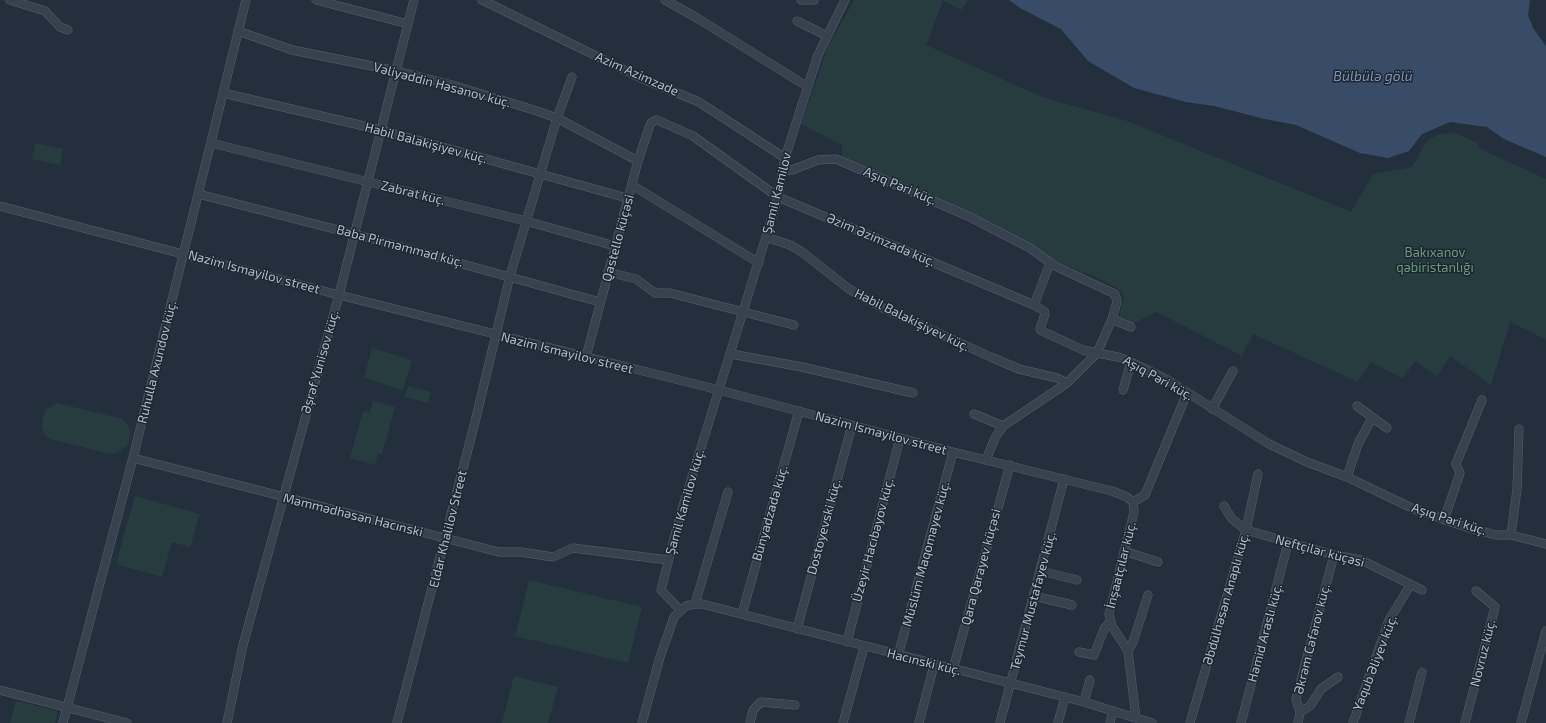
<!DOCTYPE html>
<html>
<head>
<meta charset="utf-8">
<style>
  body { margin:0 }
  canvas { display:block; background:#242f3e }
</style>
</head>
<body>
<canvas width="1546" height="723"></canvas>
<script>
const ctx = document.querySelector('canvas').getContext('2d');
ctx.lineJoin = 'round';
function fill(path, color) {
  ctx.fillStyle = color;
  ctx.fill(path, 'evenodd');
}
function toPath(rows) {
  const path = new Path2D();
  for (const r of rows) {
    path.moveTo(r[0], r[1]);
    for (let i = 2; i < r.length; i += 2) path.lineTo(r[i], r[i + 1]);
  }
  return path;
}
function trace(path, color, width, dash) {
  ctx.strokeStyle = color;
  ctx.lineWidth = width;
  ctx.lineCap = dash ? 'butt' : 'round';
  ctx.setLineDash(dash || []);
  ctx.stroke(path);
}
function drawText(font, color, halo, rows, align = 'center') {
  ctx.font = font + ' "Exo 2",sans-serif';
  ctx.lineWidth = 3;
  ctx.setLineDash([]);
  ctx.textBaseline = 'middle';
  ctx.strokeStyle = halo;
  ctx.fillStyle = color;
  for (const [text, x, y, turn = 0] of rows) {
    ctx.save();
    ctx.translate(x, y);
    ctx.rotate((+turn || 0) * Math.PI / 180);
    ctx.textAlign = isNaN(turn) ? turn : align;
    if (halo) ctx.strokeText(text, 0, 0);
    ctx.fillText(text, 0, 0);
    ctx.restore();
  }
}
const green = toPath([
  [854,0,968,0,961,10,943,0,926,45,1042,97,1127,121,1351,212,1373,174,1412,167,1427,141,1439,134,1456,133,1477,143,1482,150,1546,179,1546,338,1545,339,1510,322,1491,385,1450,356,1437,376,1416,361,1402,378,1371,362,1358,382,1253,334,1242,356,1157,312,1132,324,1119,318,1124,297,1120,290,1096,277,1051,260,842,158,842,145,801,124,828,47],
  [35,143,63,149,60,165,32,159],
  [372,348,412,360,403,390,364,378],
  [408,386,431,392,428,403,405,397],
  [373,401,395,407,382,454,378,453,375,465,350,458,363,411,370,412],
  [57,403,122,419,129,427,130,433,128,444,117,453,110,454,50,439,44,433,42,426,43,418,46,410],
  [135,496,200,514,190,547,172,542,162,577,116,564],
  [529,580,642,607,628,663,515,636],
  [514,676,558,687,548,723,502,723],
  [16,701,58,711,55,723,10,723]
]);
const water = toPath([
  [1009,0,1530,0,1528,15,1533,28,1546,46,1546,157,1504,139,1487,127,1450,122,1422,134,1409,151,1388,158,1360,153,1296,125,1265,119,1214,106,1186,102,1134,88,1088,61,1061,29,1020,8]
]);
const minor = toPath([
  [10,0,45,11,60,27,68,30],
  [316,0,408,24],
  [482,0,641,78,699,102,785,158],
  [665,0,697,18,808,87],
  [801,0,814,0],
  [797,21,827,36],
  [238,31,292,50,397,71,452,85,534,110,557,118,638,161],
  [223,93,381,130,627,198],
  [211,143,526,221,615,246],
  [782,171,792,170,818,160,836,159,968,216,1030,248,1055,266,1115,294,1117,302,1112,319,1097,353,1118,357,1131,362,1166,379,1269,444,1307,462,1347,477,1414,509,1469,528,1496,535,1511,535,1546,544],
  [632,185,759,263],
  [198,194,354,234,600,302],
  [0,206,339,295,719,390,953,452,1112,491,1127,497,1133,502],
  [766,237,790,245,802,252,849,289,881,307,993,358,1019,369,1057,378,1067,383],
  [608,272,636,279,655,293,670,293,794,325],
  [1034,305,1050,263],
  [1112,319,1131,327],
  [731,354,802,367,913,393],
  [586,357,638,161,650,125,652,122,657,120,693,136,778,197,1034,305,1044,311,1045,314,1040,329,1042,331,1083,350,1097,353],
  [1123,390,1131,362],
  [1357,406,1387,428],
  [1212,409,1233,371],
  [974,414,1003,426],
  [133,458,499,552,521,552,553,557,573,548,668,560],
  [986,460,995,438,1003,426,1067,383,1097,353],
  [1347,477,1358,444,1372,418],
  [1133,502,1134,512,1109,614,1112,626,1128,651,1136,718],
  [1133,502,1145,495,1187,393],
  [1224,506,1232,519,1246,530,1334,555,1361,560,1422,590],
  [1444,520,1460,473,1456,464,1458,459,1482,400],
  [1511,535,1517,489,1519,429],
  [1124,551,1158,562],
  [1041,571,1077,580],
  [1034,596,1072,605],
  [695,604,728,492],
  [680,610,661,590,679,519,766,237,778,197,785,158,798,117,818,55,845,0],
  [742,614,799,411],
  [797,629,852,425],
  [847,642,900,438],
  [1128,651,1133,642,1148,595],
  [1079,652,1094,655,1104,629,1110,622],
  [898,656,953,452],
  [953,669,1010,465],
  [0,690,127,723],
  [1084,702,1090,680],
  [1300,712,1310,706,1321,689,1338,677],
  [63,723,133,458,246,0],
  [227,723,243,645,339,295,414,0],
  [397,723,475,422,510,276,557,118,572,77],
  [642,723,660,657,674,617,686,606,695,604,702,604,1084,702,1152,723],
  [750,723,753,710,761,702,795,705],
  [843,723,864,647],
  [919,723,934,665],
  [1000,723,1064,479],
  [1058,723,1065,697],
  [1110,723,1113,711],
  [1190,723,1246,530,1258,474],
  [1241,723,1288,543],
  [1298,723,1300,712,1296,699,1334,555],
  [1353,723,1389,620,1411,584],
  [1409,723,1422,672],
  [1465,723,1495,607,1476,591],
  [1521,723,1546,631]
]);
const streetNames = [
  ["Azim Azimzade",637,74,24],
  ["Vəliyəddin Həsənov küç.",442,85,15],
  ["Habil Balakişiyev küç.",426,143,15],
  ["Aşıq Pəri küç.",900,186,23],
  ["Zabrat küç.",413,193,14],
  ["Şamil Kamilov",777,193,-76],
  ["Qastello küçəsi",618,238,-75],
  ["Əzim Əzimzadə küç.",881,240,23],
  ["Baba Pirməmməd küç.",400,246,15],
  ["Nazim Ismayilov street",254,272,15],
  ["Habil Balakişiyev küç.",912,320,26],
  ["Nazim Ismayilov street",567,353,14],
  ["Ruhulla Axundov küç.",157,362,-76],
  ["Əşrəf Yunisov küç.",320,362,-74],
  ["Aşıq Pəri küç.",1158,378,29],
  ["Nazim Ismayilov street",881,433,15],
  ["Şamil Kamilov küç.",685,502,-74],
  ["Bünyadzadə küç.",770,513,-74],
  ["Məmmədhəsən Hacınski",353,515,14],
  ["Aşıq Pəri küç.",1449,519,18],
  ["Dostoyevski küç.",824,527,-75],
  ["Eldar Khalilov Street",448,529,-76],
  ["Üzeyir Hacıbəyov küç.",873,540,-75],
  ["Neftçilər küçəsi",1320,551,15],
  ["Müslüm Maqomayev küç.",926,554,-75],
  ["İnşaatçılar küç.",1121,565,-76],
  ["Qara Qarayev küçəsi",981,567,-75],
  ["Əbdülhəsən Anaplı küç.",1226,599,-74],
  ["Teymur Mustafayev küç.",1033,601,-75],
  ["Həmid Araslı küç.",1265,633,-75],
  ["Əkrəm Cəfərov küç.",1312,639,-76],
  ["Novruz küç.",1483,653,-76],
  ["Hacınski küç.",924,662,14],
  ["Yaqub Əliyev küç.",1375,663,-69]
];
const parkNames = [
  ["Bakıxanov",1435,253],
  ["qəbiristanlığı",1435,268]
];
const waterNames = [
  ["Bülbülə gölü",1373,76]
];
fill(green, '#263c3f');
fill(water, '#394c67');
trace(minor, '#565f6c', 9);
trace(minor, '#38414e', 8);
drawText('13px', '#b4bcc9', '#1d2633', streetNames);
drawText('13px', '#6b9a76', '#1d2633', parkNames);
drawText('italic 14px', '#7c92b1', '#1d2633', waterNames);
</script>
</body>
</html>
